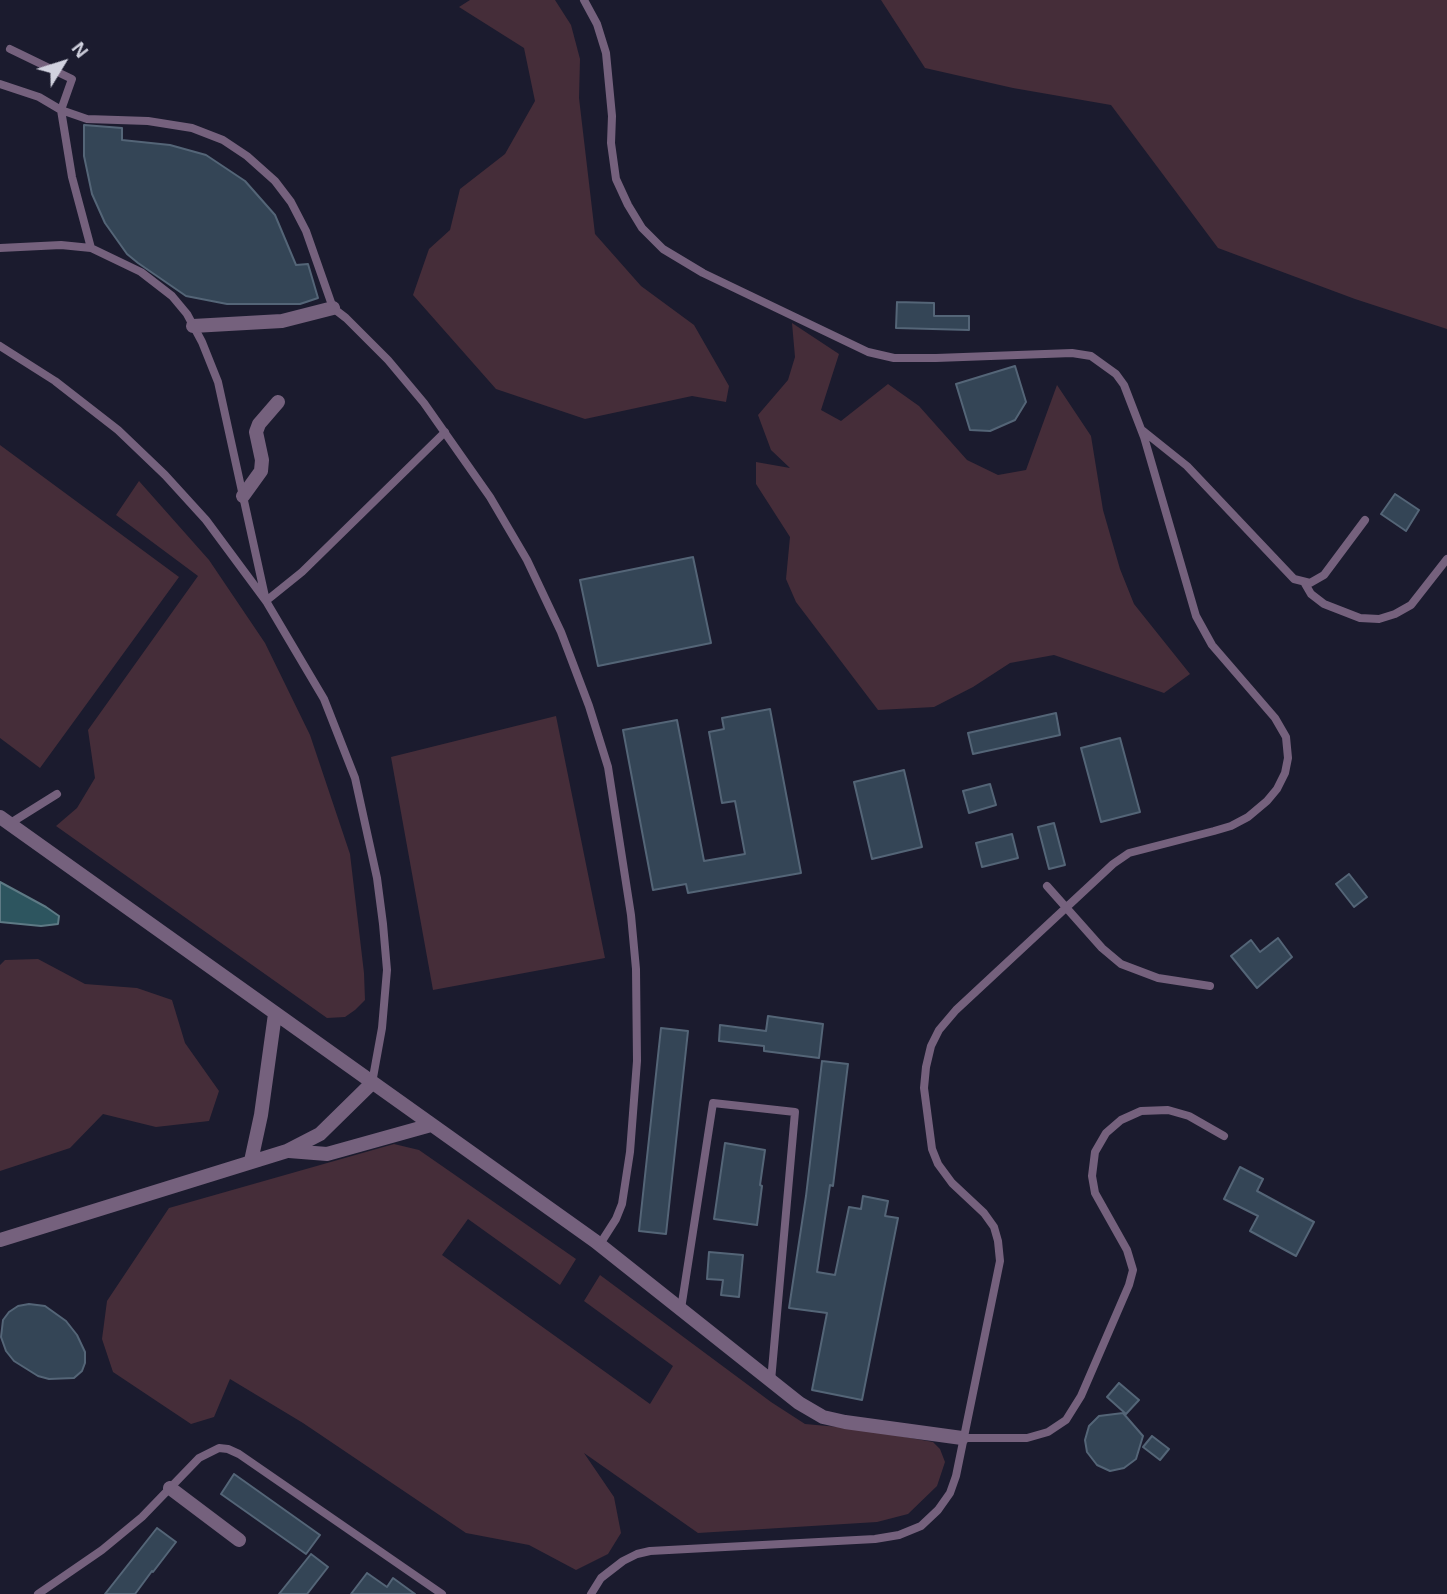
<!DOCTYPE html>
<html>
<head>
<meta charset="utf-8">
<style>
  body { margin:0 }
  #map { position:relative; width:1447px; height:1594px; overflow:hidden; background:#1b1b2e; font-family:Helvetica,sans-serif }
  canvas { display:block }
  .north { position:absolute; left:28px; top:28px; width:70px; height:70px; -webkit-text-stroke:5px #1b1b2e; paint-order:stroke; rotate:52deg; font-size:19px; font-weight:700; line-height:28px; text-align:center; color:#d1d2df }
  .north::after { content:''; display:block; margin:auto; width:24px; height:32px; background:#d1d2df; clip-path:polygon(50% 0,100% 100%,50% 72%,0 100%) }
</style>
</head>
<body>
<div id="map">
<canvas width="1447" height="1594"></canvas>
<div class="north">N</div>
</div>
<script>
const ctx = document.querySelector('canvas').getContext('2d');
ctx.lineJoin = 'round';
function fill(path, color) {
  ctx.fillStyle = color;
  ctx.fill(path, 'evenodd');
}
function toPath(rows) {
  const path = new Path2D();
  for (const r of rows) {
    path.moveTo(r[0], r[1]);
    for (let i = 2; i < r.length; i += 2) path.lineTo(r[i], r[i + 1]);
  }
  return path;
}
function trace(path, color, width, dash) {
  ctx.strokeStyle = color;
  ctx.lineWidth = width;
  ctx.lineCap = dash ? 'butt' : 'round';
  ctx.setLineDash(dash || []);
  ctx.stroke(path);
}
const green = toPath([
  [470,0,555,0,571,25,580,59,579,98,595,234,641,286,694,325,729,386,726,402,692,396,585,419,496,389,413,295,429,249,450,230,460,189,505,154,535,101,524,48,459,7],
  [881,0,1447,0,1447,329,1355,299,1218,248,1111,105,1013,88,925,68],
  [792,323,839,354,821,410,841,421,888,384,919,406,967,460,998,475,1026,470,1057,385,1091,436,1103,510,1120,569,1134,604,1190,674,1164,693,1054,655,1010,663,973,687,934,707,878,710,796,602,786,579,790,537,756,484,756,462,790,468,771,450,758,415,788,380,795,357],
  [0,445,179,577,40,768,0,738],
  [139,481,209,560,265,643,310,735,350,854,364,973,365,1000,355,1010,345,1017,327,1018,56,826,77,808,95,778,88,730,198,576,116,515],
  [556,716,605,958,433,990,391,757],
  [38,959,85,984,137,988,172,1000,185,1043,219,1091,209,1121,156,1127,103,1114,70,1148,0,1171,0,965,5,960],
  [394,1144,419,1150,576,1259,560,1285,468,1219,442,1255,650,1404,673,1366,584,1301,600,1275,771,1402,805,1424,861,1429,933,1442,940,1449,945,1462,937,1486,908,1514,877,1522,698,1533,584,1453,614,1497,621,1533,608,1554,576,1570,529,1545,466,1533,303,1423,230,1379,214,1417,191,1424,113,1372,102,1339,107,1301,169,1208]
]);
const water = toPath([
  [0,882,46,907,59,916,58,924,41,926,0,922,0,882]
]);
const building = toPath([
  [84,125,122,128,122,140,170,145,206,155,245,181,275,215,296,265,308,264,318,298,300,304,227,304,186,296,138,263,127,254,105,223,92,194,84,156,84,125],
  [897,302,934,303,934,316,969,316,969,330,896,328,897,302],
  [1015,366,1026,402,1015,420,990,431,970,430,956,384,1015,366],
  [1395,494,1419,510,1406,531,1381,514,1395,494],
  [693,557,711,643,598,666,580,580,693,557],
  [770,709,801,873,688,893,686,884,653,890,623,730,677,720,704,861,745,854,735,801,722,803,709,732,724,729,722,718,770,709],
  [1056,713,1060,735,973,754,968,733,1056,713],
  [1120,738,1140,812,1101,822,1081,748,1120,738],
  [904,770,922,847,872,859,854,782,904,770],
  [990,784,996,805,969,813,963,791,990,784],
  [1054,823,1065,865,1049,869,1038,827,1054,823],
  [1012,834,1018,858,982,867,976,843,1012,834],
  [1349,874,1367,897,1354,907,1336,884,1349,874],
  [1278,938,1292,957,1257,988,1231,956,1251,940,1260,952,1278,938],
  [768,1016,823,1024,819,1058,764,1051,764,1046,719,1041,720,1025,766,1031,768,1016],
  [661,1028,688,1031,666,1234,639,1231,661,1028],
  [822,1061,848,1064,833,1186,830,1185,817,1272,835,1275,849,1207,861,1209,863,1196,888,1201,885,1216,898,1218,862,1400,812,1390,827,1313,789,1308,806,1196,822,1061],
  [725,1143,765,1150,760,1185,762,1186,757,1225,714,1219,725,1143],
  [1240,1167,1263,1179,1257,1191,1314,1222,1296,1256,1250,1231,1258,1216,1224,1199,1240,1167],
  [709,1252,743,1255,739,1297,721,1295,723,1280,707,1279,709,1252],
  [29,1304,45,1306,66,1321,77,1335,85,1352,85,1363,82,1371,74,1378,49,1379,38,1376,14,1361,6,1351,1,1337,3,1320,9,1312,18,1306,29,1304],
  [1119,1383,1139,1400,1126,1414,1107,1397,1119,1383],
  [1123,1413,1143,1436,1136,1459,1124,1468,1110,1471,1097,1465,1087,1452,1085,1440,1089,1426,1099,1416,1123,1413],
  [1152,1436,1169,1449,1160,1460,1143,1447,1152,1436],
  [234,1474,320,1535,306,1554,221,1494,234,1474],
  [157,1528,176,1542,153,1572,152,1571,135,1594,105,1594,157,1528],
  [311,1554,328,1567,307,1594,279,1594,311,1554],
  [367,1573,387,1587,393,1578,415,1594,351,1594,367,1573]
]);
const service = toPath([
  [584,0,597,24,606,53,612,116,611,143,616,179,628,205,642,228,663,249,703,273,868,352,894,358,936,358,1072,353,1091,356,1116,374,1124,385,1144,437,1196,616,1212,645,1275,718,1286,737,1288,758,1285,773,1277,789,1267,801,1248,817,1231,826,1214,831,1129,853,1113,864,956,1010,939,1030,931,1046,926,1067,924,1088,932,1149,938,1164,952,1183,984,1213,994,1227,998,1241,1000,1261,956,1476,950,1493,938,1510,921,1526,899,1535,875,1539,650,1551,637,1554,623,1561,601,1578,591,1594],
  [10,49,72,79,61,110,87,119,148,121,192,128,223,140,247,156,275,181,291,202,306,231,333,308,346,318,388,360,424,403,490,497,527,560,561,632,589,706,608,767,631,915,636,969,637,1061,630,1152,622,1204,616,1219,600,1244],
  [0,84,39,97,61,110,72,177,91,248],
  [0,248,61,245,91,248,141,272,172,296,187,314,202,342,218,382,266,601,302,572,445,432],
  [0,346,55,381,118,430,165,475,206,520,266,601,324,699,355,778,377,878,383,924,387,970,382,1028,372,1083],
  [1142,430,1187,466,1294,579,1310,583,1324,575,1365,520],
  [1304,582,1311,594,1324,604,1360,618,1379,619,1395,614,1411,605,1447,559],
  [9,824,57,794],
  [1047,886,1102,948,1121,964,1158,978,1210,986],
  [681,1309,713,1103,795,1112,771,1381],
  [962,1438,1027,1438,1048,1432,1066,1420,1081,1396,1129,1285,1133,1270,1127,1250,1095,1193,1092,1176,1095,1152,1106,1133,1121,1120,1141,1111,1168,1110,1189,1116,1224,1136],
  [38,1594,102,1550,142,1517,199,1458,219,1448,228,1449,239,1454,442,1594]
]);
const minor = toPath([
  [193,326,282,321,333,308],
  [243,496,261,471,262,460,256,432,259,424,278,402],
  [0,817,595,1241,799,1403,823,1417,845,1422,962,1438],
  [289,1151,327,1154,431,1125],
  [251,1161,261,1115,275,1014],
  [0,1240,287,1151,320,1134,372,1083],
  [170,1488,239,1540]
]);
fill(green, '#452d39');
fill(water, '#2d555f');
trace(water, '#5e7a85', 2);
fill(building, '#344556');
trace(building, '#546577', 2);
trace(service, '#75617d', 8);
trace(minor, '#75617d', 14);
</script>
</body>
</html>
